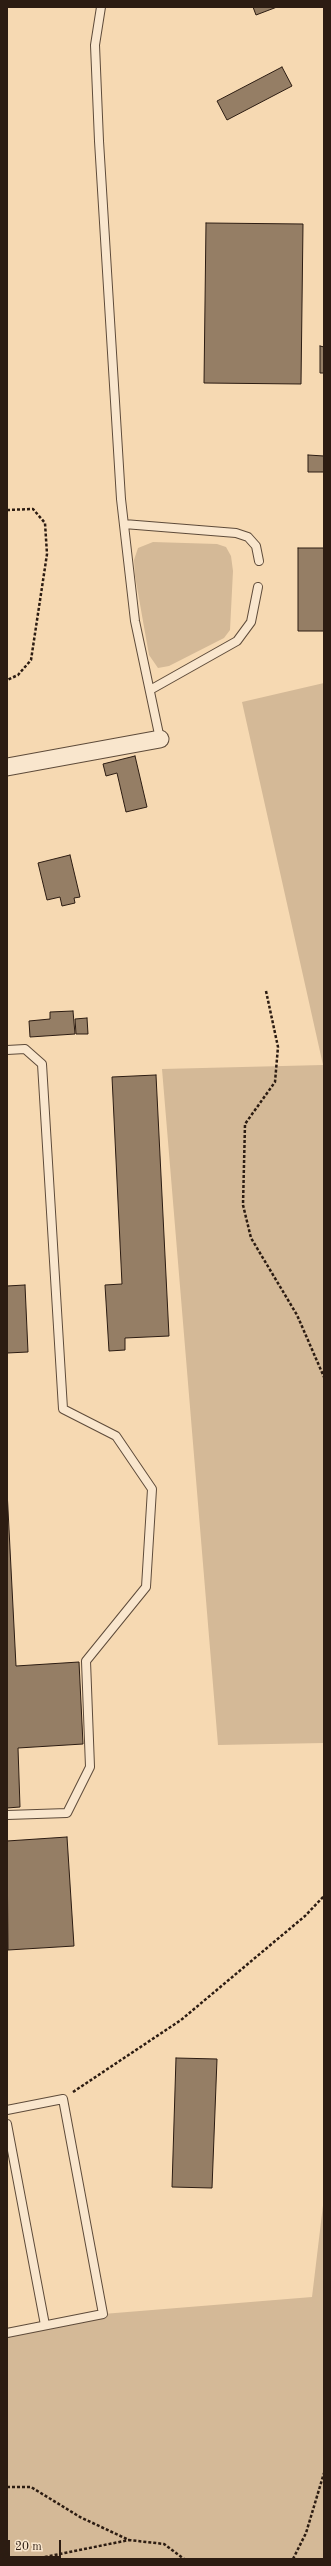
<!DOCTYPE html>
<html>
<head>
<meta charset="utf-8">
<style>
  body { margin:0 }
  #map { position:relative; width:331px; height:2566px; overflow:hidden; background:#f6d9b2; font-family:"Old Standard TT",serif }
  canvas { display:block }
  .frame { position:absolute; inset:0; border:8px solid #2c1c12; pointer-events:none }
  .scale { position:absolute; left:8px; top:2540px; width:53px; height:18px; box-sizing:border-box; border:2px solid #2c1c12; border-top:0; padding-left:5px; font-size:12px; line-height:14px; white-space:nowrap; color:#2c1c12; -webkit-text-stroke:3px #f9e6cd; paint-order:stroke }
</style>
</head>
<body>
<div id="map">
<canvas width="331" height="2566"></canvas>
<div class="frame"></div>
<div class="scale">20 m</div>
</div>
<script>
const ctx = document.querySelector('canvas').getContext('2d');
ctx.lineJoin = 'round';
function fill(path, color) {
  ctx.fillStyle = color;
  ctx.fill(path, 'evenodd');
}
function toPath(rows) {
  const path = new Path2D();
  for (const r of rows) {
    path.moveTo(r[0], r[1]);
    for (let i = 2; i < r.length; i += 2) path.lineTo(r[i], r[i + 1]);
  }
  return path;
}
function trace(path, color, width, dash) {
  ctx.strokeStyle = color;
  ctx.lineWidth = width;
  ctx.lineCap = dash ? 'butt' : 'round';
  ctx.setLineDash(dash || []);
  ctx.stroke(path);
}
const green = toPath([
  [153,542,217,544,226,547,231,556,233,571,230,630,224,638,169,666,158,668,149,655,135,576,134,560,138,548],
  [324,683,324,1743,218,1745,162,1069,323,1065,242,702],
  [324,2197,324,2559,7,2559,7,2333,103,2314,312,2297]
]);
const building = toPath([
  [253,7,277,7,256,15,253,7],
  [282,67,292,86,227,120,217,101,282,67],
  [206,223,303,224,301,384,204,383,206,223],
  [320,346,324,347,324,373,320,373,320,346],
  [308,455,324,456,324,472,308,472,308,455],
  [298,548,324,548,324,631,298,631,298,548],
  [135,756,147,807,126,812,117,773,106,776,103,764,135,756],
  [70,855,80,897,74,898,75,903,62,906,60,897,47,900,38,863,70,855],
  [73,1011,75,1034,30,1037,29,1021,50,1019,50,1012,73,1011],
  [87,1018,88,1034,76,1034,75,1019,87,1018],
  [156,1075,169,1336,125,1338,125,1350,109,1351,105,1285,122,1284,112,1077,156,1075],
  [25,1285,28,1352,7,1353,7,1286,25,1285],
  [7,1490,16,1666,79,1662,83,1744,18,1748,20,1807,7,1808,7,1490],
  [67,1837,74,1946,8,1950,7,1841,67,1837],
  [176,2058,217,2059,212,2188,172,2187,176,2058]
]);
const path = toPath([
  [7,510,33,509,45,523,47,554,31,660,18,675,7,680],
  [266,991,278,1047,275,1082,245,1124,243,1205,251,1238,297,1315,324,1377],
  [73,2092,181,2020,305,1916,324,1896],
  [7,2487,31,2487,80,2517,129,2540,164,2544,184,2559],
  [35,2559,129,2540],
  [293,2559,306,2533,324,2473]
]);
const service = toPath([
  [101,7,95,45,99,141,121,499,135,621,160,739],
  [124,524,236,533,248,537,256,546,259,561],
  [150,690,237,641,251,622,258,587],
  [7,1050,25,1049,42,1064,63,1409,116,1436,152,1489,146,1587,86,1661,90,1767,67,1813,7,1815],
  [7,2110,63,2099,103,2314,7,2333],
  [7,2124,45,2325]
]);
const minor = toPath([
  [7,767,160,739]
]);
fill(green, '#d4b997');
fill(building, '#957e65');
trace(building, '#2c1c12', 1);
trace(service, '#5e4b3a', 10);
trace(minor, '#5e4b3a', 19);
trace(path, '#2c1c12', 2.5, [3, 2]);
trace(service, '#f9e6cd', 8);
trace(minor, '#f9e6cd', 17);
</script>
</body>
</html>
